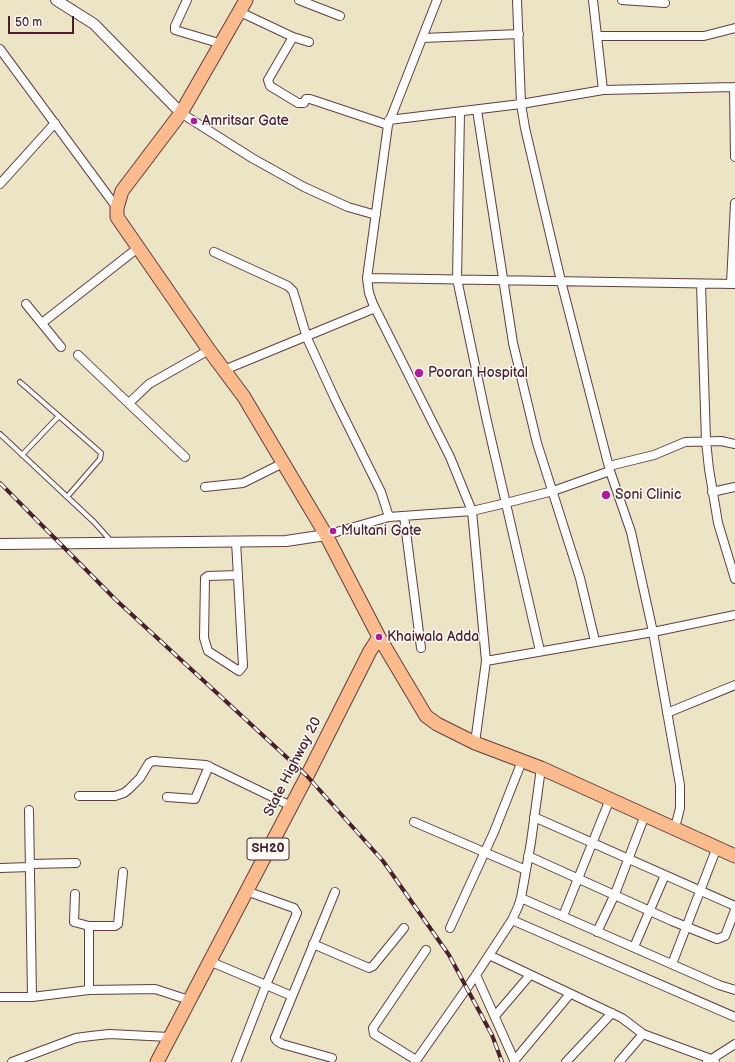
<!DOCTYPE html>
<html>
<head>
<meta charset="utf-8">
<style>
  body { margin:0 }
  #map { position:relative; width:735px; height:1062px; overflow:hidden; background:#ebe5c6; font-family:"Balsamiq Sans",sans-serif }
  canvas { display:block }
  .scale { position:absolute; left:8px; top:16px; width:66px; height:18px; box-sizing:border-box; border:2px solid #4a1f2b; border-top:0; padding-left:5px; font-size:12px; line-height:14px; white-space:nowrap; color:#4a1f2b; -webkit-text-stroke:3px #fdfcf7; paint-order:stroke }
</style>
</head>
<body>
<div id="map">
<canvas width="735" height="1062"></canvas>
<div class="scale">50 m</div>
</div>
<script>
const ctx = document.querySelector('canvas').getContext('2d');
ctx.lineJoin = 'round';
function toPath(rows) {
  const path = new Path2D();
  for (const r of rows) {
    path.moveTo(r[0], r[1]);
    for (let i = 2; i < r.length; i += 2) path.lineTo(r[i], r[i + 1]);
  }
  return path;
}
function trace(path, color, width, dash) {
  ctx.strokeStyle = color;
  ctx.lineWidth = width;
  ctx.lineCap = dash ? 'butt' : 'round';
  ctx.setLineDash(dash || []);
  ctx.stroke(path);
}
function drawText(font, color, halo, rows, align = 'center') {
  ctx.font = font + ' "Balsamiq Sans",sans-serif';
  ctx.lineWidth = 3;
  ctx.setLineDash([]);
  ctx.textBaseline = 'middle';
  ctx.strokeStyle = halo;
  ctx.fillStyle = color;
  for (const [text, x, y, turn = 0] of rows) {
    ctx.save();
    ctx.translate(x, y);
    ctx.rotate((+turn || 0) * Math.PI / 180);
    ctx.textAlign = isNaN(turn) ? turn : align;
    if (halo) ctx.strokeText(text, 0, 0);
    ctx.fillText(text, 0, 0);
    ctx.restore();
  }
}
const service = toPath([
  [20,382,101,453,100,459,67,497],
  [0,434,94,522,111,541],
  [22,455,59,416]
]);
const minor = toPath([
  [187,0,175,26,175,30,222,44],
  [299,0,340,16],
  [437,0,388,125,367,278,369,293,373,304,450,457,472,511,486,661,475,743],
  [517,0,521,104,525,128,561,281,610,471,631,532,653,632,680,785,680,808,675,828],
  [593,0,603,90],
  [622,0,665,3],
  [240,12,293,37,309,42],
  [597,36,704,36,735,28],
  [293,37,268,80,270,86,298,103,304,103,306,99,310,99,388,125],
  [423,38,519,34],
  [0,49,117,208],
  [734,87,735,157],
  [477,110,513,343,537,443,580,578,595,641],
  [181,113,252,158,304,187,348,207,376,215],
  [460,113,457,279,486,417,540,651],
  [389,120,521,104,603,90,735,87],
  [0,184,55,123],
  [214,252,288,286,293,291,307,338,335,399,381,492,389,517],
  [367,278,735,284],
  [701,284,706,441,709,469,718,523,735,579],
  [731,284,735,203],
  [26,304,61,347],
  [42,323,139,247],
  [78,355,185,457],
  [224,370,375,308],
  [129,403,149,384,209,350],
  [609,466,654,455,685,442,721,441,735,444],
  [205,487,243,483,283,463],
  [712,492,735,487],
  [404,516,421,648],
  [326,535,389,517,472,511,506,503,553,491,610,471],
  [236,541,243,666,239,671,208,651,204,638,205,578,208,576,238,575],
  [486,661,653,632,735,615],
  [667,713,735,685],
  [79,796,115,796,124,793,129,789,140,778,149,763,153,761,206,765,291,806],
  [167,797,195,799,209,766],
  [29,810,32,997],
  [534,817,735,906],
  [414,822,526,870],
  [528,856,672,921,717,939,725,936,735,910],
  [30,864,76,863],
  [0,868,30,867],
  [75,894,74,922,89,926,89,990],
  [521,898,719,985,735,990],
  [563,916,610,799],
  [512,920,735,1017],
  [89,926,115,926,118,924,123,872],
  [450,928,494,832,522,761],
  [597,932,615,894,645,815],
  [313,944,369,968,373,966,404,928],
  [634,947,665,875],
  [489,955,622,1018,643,1034,711,1059,715,1062],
  [209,961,292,996],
  [672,964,717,847],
  [476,975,515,1062],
  [0,997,32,997,89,990,155,989,189,1000],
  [495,1016,530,975],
  [332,1058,282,1044,277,1041,275,1038,335,892],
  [416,1060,374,1034,373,1028,426,950],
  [514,1061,570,994],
  [12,1062,76,1038,91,1036,109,1034,169,1037],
  [236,1062,266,985,297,913,294,908,246,891],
  [415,1062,476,975,512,920,518,907,521,898,531,842,541,768],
  [566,1062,612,1013],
  [619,1062,643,1034],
  [707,1062,735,1044]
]);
const tertiary = toPath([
  [56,0,94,24,181,113],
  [0,544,286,541,326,535]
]);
const primary = toPath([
  [246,0,181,113,122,191,117,208,117,217,209,350,244,397,326,535,379,637,426,716,437,724,475,743,541,768,735,856],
  [157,1062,307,776,370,651,379,637]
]);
const rail = toPath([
  [0,483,116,600,307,776,383,861,449,955,492,1035,502,1062]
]);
const markers = [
  [194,121,4,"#b5179e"],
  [419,373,5,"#b5179e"],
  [606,495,5,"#b5179e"],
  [333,531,4,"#b5179e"],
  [379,637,4,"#b5179e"]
];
const shields = [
  [268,849,42]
];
const shieldNames = [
  ["SH20",268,849]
];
const poiNames = [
  ["Amritsar Gate",202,121],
  ["Pooran Hospital",428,373],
  ["Soni Clinic",615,495],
  ["Multani Gate",341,531],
  ["Khaiwala Adda",387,637]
];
const streetNames = [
  ["State Highway 20",293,767,-63]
];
trace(service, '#623d42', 6);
trace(minor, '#623d42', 10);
trace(tertiary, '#623d42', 12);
trace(primary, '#623d42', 15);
trace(service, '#fff', 4);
trace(minor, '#fff', 8);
trace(tertiary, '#fff', 10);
trace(primary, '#fbbb8c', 13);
trace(rail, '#4a1f2b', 4);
trace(rail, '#fdfcf7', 2.5, [8]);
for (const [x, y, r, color] of markers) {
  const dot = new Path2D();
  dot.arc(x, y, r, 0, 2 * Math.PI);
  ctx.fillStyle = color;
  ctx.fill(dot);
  trace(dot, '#fdfcf7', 1.5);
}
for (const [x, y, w] of shields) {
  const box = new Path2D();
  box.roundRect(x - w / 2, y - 11, w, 22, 3);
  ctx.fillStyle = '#fdfcf7';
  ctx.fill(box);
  trace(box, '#4a1f2b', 1);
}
drawText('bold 13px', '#4a1f2b', null, shieldNames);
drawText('14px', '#4a1f2b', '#fdfcf7', poiNames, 'left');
drawText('14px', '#4a1f2b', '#fdfcf7', streetNames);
</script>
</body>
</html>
